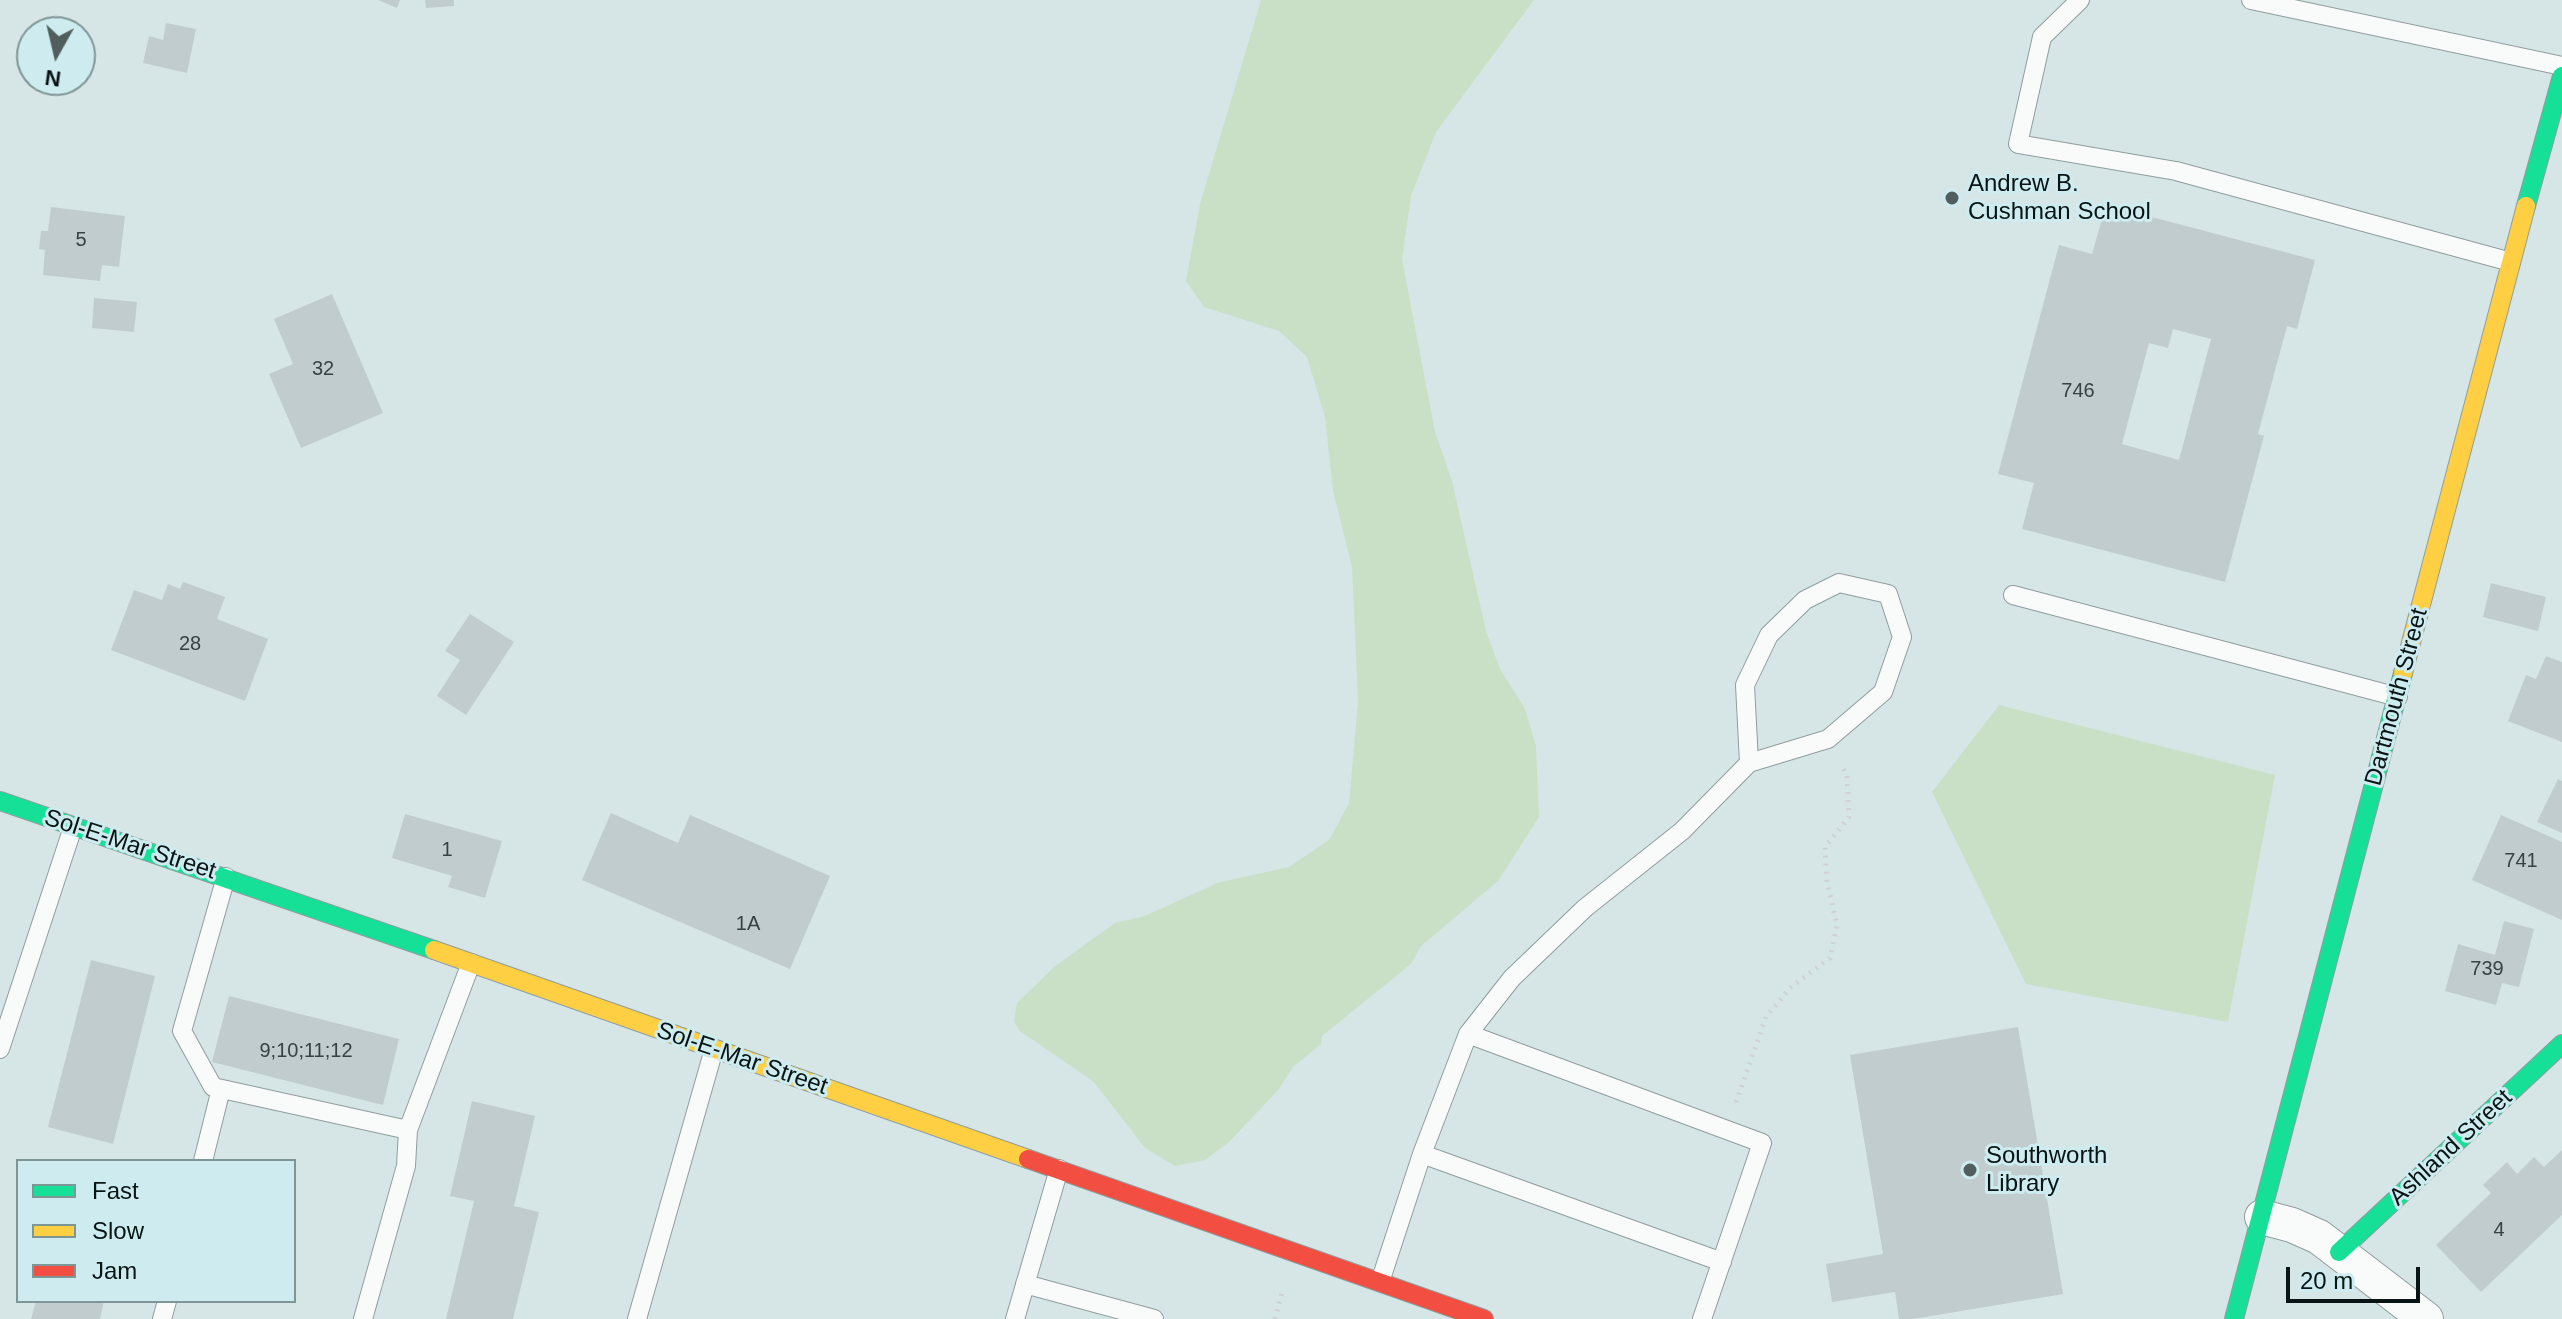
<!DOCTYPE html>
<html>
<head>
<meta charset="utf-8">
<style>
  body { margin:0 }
  #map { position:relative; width:2562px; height:1319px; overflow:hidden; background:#d6e6e7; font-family:Helvetica,sans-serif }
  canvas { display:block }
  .legend { position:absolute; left:16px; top:1159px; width:280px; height:144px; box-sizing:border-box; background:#ceecef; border:2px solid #7f9697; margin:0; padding:10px 14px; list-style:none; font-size:24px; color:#091414 }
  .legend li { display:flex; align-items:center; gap:16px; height:40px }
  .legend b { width:40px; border:2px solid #7f9697 }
  .north { position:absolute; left:16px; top:16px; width:80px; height:80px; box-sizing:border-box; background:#ceecef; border:2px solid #7f9697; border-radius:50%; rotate:188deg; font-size:22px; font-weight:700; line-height:32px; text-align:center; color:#091414 }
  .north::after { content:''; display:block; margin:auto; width:28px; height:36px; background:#515e5e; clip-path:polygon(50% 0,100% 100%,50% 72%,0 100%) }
  .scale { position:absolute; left:2286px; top:1267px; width:134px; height:36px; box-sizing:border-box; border:4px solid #091414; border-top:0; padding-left:10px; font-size:24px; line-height:28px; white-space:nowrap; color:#091414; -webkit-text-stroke:6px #ceecef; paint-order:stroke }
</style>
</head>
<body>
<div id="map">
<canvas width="2562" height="1319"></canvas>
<ul class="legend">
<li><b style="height:10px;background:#16e098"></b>Fast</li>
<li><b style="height:10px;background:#ffcf43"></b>Slow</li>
<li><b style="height:10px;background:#f24e42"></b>Jam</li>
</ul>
<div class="north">N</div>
<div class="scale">20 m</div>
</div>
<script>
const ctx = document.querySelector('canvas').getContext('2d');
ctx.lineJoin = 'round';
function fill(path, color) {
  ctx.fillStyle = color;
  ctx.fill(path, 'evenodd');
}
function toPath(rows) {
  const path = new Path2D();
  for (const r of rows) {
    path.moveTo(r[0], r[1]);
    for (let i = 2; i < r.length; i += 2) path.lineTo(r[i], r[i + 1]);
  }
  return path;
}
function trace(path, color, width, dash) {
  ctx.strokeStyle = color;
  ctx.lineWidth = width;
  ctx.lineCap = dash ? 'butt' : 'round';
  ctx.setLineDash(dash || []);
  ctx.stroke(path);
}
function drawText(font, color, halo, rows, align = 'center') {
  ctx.font = font + ' Helvetica,sans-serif';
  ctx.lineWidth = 6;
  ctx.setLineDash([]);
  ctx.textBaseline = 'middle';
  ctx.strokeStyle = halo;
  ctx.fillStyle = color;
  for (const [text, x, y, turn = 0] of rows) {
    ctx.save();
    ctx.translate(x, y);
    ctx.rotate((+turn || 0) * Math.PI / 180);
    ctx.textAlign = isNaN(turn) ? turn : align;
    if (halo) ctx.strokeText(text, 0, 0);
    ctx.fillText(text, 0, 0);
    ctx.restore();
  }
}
const green = toPath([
  [1261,0,1534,0,1436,132,1411,196,1402,259,1435,432,1452,481,1486,631,1500,669,1525,709,1536,746,1539,817,1498,881,1421,946,1411,964,1322,1036,1321,1044,1293,1067,1279,1089,1229,1142,1205,1160,1175,1166,1145,1148,1094,1082,1020,1031,1014,1022,1017,1003,1054,967,1115,923,1145,916,1217,883,1289,867,1329,840,1349,803,1358,702,1352,567,1333,490,1325,417,1307,357,1279,331,1204,307,1186,281,1200,204],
  [1999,705,2275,775,2228,1022,2026,984,1932,792]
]);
const building = toPath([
  [378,0,400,0,397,8],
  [425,0,454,0,454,6,426,8],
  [166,23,196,29,187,73,143,63,149,36,163,40],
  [2106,205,2315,260,2297,329,2287,326,2258,434,2264,436,2225,582,2022,529,2034,483,1998,474,2059,245,2092,254],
  [2173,329,2211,339,2179,460,2122,444,2149,343,2168,348],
  [51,207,125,216,119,267,102,265,100,281,43,275,45,250,39,249,41,231,48,231],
  [332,294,383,413,301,448,269,374,293,364,274,319],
  [94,298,137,302,134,332,92,328],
  [183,582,225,597,217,619,268,639,245,701,111,650,134,590,162,600,168,584,180,589],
  [2491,583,2546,597,2538,631,2483,617],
  [470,614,514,642,466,715,437,696,460,660,445,651],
  [2546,656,2562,662,2562,742,2508,721,2526,675,2536,679],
  [2558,779,2562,781,2562,833,2537,822],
  [611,813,678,843,690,815,830,876,790,969,582,880],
  [405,814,502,841,485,898,448,887,452,876,392,858],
  [2501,815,2562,842,2562,920,2472,880],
  [2504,921,2534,929,2519,987,2502,983,2496,1005,2445,991,2458,944,2495,955],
  [91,960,155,976,113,1144,48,1127],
  [229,996,399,1039,383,1105,212,1062],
  [2018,1027,2063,1294,1913,1319,1899,1319,1895,1292,1832,1302,1826,1264,1883,1254,1850,1055],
  [472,1101,535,1116,514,1206,539,1212,513,1319,446,1319,474,1201,450,1196],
  [2562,1150,2562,1215,2481,1292,2436,1245,2491,1193,2483,1185,2507,1162,2517,1174,2534,1157,2544,1167],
  [36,1301,104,1301,100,1319,31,1319]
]);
const path = toPath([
  [1736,1102,1766,1017,1790,988,1830,958,1837,925,1827,882,1825,847,1849,817,1847,776,1842,766],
  [1275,1319,1282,1293]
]);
const lane = toPath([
  [2080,0,2042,37,2018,144,2176,171,2511,262],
  [2251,0,2562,66],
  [2013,595,2398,697],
  [226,877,182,1031,213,1087,408,1130,406,1166,363,1319],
  [1468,1034,1762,1143,1702,1319],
  [0,1049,73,827],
  [408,1130,471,963],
  [1422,1154,1722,1262],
  [203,1161,221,1089],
  [1380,1282,1422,1154,1468,1034,1512,978,1585,908,1682,831,1749,763,1828,739,1883,692,1902,637,1888,594,1839,583,1805,600,1769,635,1745,685,1749,763],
  [1025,1284,1154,1319],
  [162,1319,167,1301],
  [637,1319,714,1049],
  [1015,1319,1059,1169]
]);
const street = toPath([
  [2262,1217,2292,1225,2319,1237,2426,1319]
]);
const fast = toPath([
  [2526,206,2562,76],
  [0,801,434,950],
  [2339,1252,2562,1044],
  [2234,1319,2403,673]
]);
const slow = toPath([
  [2403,673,2526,206],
  [434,950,1028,1159]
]);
const jam = toPath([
  [1028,1159,1484,1319]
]);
const markers = [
  [1952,198,8,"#515e5e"],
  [1970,1170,8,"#515e5e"]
];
const numberNames = [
  ["5",81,240],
  ["32",323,369],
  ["746",2078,391],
  ["28",190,644],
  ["1",447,850],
  ["741",2521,861],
  ["1A",748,924],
  ["739",2487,969],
  ["9;10;11;12",306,1051],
  ["4",2499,1230]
];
const poiNames = [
  ["Andrew B.",1968,184],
  ["Cushman School",1968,212],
  ["Southworth",1986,1156],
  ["Library",1986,1184]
];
const streetNames = [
  ["Dartmouth Street",2397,697,-75],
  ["Sol-E-Mar Street",130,845,18],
  ["Sol-E-Mar Street",742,1059,19],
  ["Ashland Street",2451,1148,-43]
];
fill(green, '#c9e0c7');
fill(building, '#c1cccf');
trace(lane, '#909d9d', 20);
trace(street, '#909d9d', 36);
trace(fast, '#909d9d', 20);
trace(slow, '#909d9d', 20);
trace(jam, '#909d9d', 20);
trace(path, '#ced2d3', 5, [2, 6]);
trace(lane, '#f9fbfb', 18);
trace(street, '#f9fbfb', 34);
trace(fast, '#16e098', 18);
trace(slow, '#ffcf43', 18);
trace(jam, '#f24e42', 18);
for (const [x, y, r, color] of markers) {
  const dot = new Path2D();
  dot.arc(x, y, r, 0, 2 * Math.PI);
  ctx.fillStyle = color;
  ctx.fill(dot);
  trace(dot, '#ceecef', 3);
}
drawText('20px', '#374243', null, numberNames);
drawText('24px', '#091414', '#ceecef', poiNames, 'left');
drawText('24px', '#091414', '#ceecef', streetNames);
</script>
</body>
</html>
